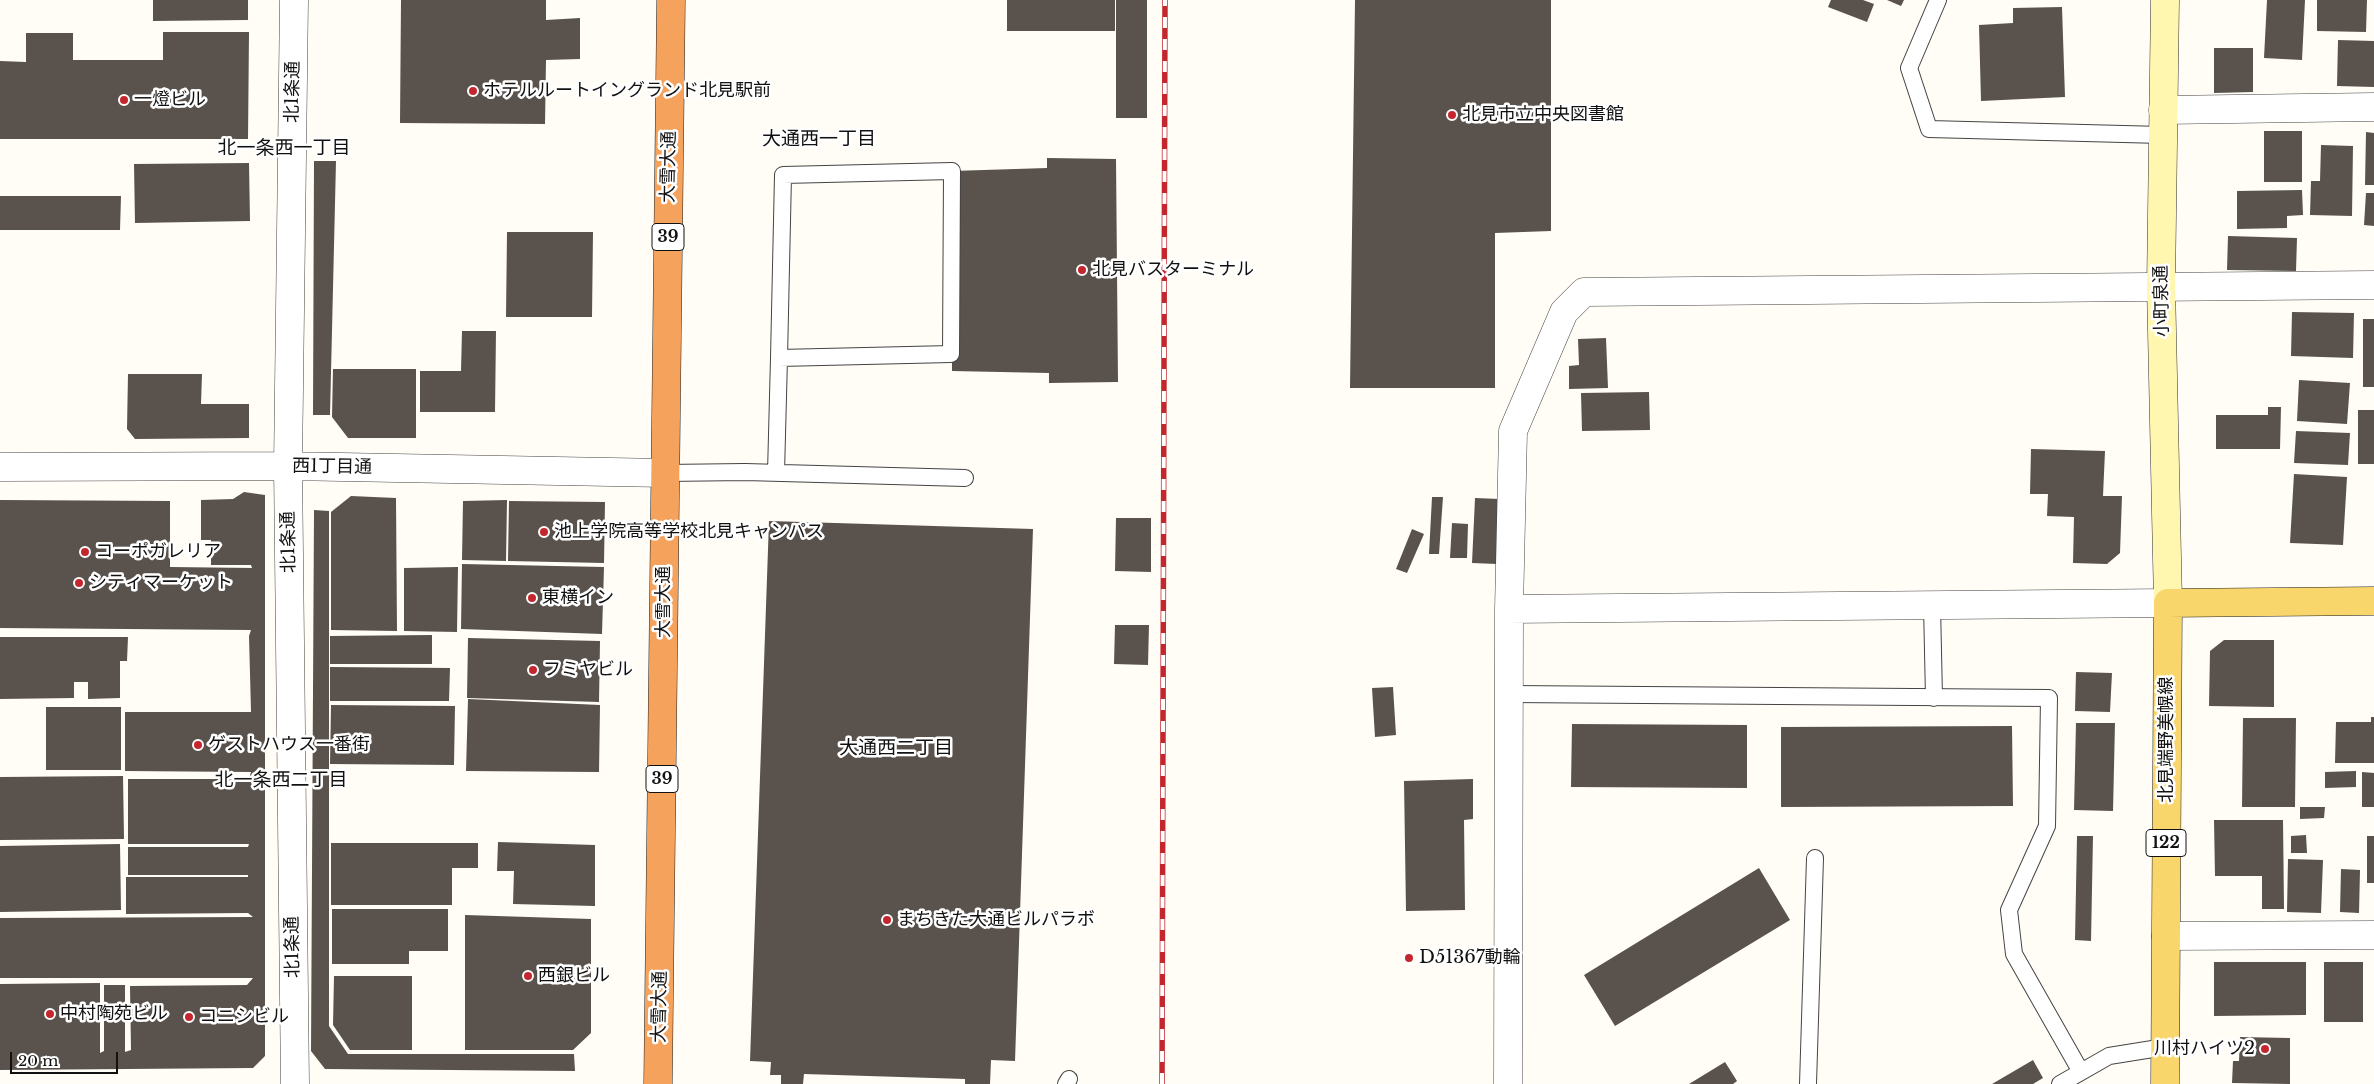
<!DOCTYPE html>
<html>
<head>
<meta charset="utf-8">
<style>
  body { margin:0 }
  #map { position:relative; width:2374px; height:1084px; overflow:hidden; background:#fffdf5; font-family:"Libre Baskerville",serif }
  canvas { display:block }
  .scale { position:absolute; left:10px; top:1052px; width:108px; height:22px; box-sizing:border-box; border:2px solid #111; border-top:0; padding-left:6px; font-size:15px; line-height:18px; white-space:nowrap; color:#111; -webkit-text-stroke:4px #fff; paint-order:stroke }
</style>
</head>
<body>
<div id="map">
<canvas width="2374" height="1084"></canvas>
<div class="scale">20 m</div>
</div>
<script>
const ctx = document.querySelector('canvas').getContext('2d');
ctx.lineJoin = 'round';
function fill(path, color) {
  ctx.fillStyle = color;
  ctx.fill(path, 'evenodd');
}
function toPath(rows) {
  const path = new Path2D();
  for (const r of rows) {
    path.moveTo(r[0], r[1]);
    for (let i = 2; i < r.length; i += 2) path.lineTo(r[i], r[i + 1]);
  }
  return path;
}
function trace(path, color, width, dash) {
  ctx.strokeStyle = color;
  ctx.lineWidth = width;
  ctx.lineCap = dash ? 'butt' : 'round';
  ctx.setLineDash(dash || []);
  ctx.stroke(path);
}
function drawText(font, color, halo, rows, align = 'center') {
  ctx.font = font + ' "Libre Baskerville","Noto Sans JP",serif';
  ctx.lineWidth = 5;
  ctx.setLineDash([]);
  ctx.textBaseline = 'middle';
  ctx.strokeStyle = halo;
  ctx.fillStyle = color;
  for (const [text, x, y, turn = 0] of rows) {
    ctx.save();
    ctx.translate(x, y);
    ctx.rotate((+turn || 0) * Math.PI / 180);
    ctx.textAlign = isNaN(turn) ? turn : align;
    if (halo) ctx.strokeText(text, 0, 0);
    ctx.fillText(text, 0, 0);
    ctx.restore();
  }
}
const building = toPath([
  [153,0,248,0,248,20,153,21],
  [401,0,546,0,546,20,580,18,580,59,546,60,545,124,400,123],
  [1007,0,1115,0,1115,31,1007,31],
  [1116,0,1147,0,1147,118,1116,118],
  [1355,0,1551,0,1551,231,1495,233,1495,388,1350,388],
  [1831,0,1863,0,1874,4,1867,22,1828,7],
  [1887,0,1904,0,1901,6],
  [2267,0,2305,0,2302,60,2264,58],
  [2317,0,2367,0,2366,32,2317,31],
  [2062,7,2065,97,1981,101,1979,25,2013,23,2013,8],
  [163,32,249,32,248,139,0,139,0,61,26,62,26,33,73,33,73,60,163,60],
  [2338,40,2374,41,2374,87,2337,86],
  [2214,48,2253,48,2253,92,2214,93],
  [2264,131,2302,131,2302,182,2264,182],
  [2366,132,2374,133,2374,185,2365,185],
  [2321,145,2353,146,2352,216,2310,215,2311,181,2320,181],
  [1047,158,1116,159,1118,382,1049,383,1049,373,952,371,952,171,1047,168],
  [314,161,336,161,330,415,313,415],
  [249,163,250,221,135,223,134,164],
  [2302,190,2303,215,2287,216,2287,228,2237,229,2237,191],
  [2366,193,2374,193,2374,226,2364,225],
  [0,196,121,196,120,230,0,230],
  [507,232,593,232,592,317,506,317],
  [2228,236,2297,238,2296,271,2227,270],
  [2292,312,2354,313,2353,358,2291,356],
  [2363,319,2374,319,2374,387,2363,387],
  [462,331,496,331,495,412,420,412,420,371,461,371],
  [1606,338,1608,388,1569,389,1569,366,1579,365,1578,339],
  [333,369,416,369,416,438,348,438,332,417],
  [128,374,202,374,201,404,249,404,249,438,135,439,127,429],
  [2299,380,2350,383,2347,424,2297,421],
  [1649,392,1650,430,1582,431,1581,393],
  [2268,407,2281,407,2280,449,2216,449,2216,415,2268,415],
  [2358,410,2374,410,2374,464,2358,464],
  [2296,431,2350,433,2348,465,2294,463],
  [2031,449,2105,451,2103,496,2122,496,2120,553,2107,564,2073,563,2074,517,2047,516,2048,494,2030,494],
  [2294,474,2347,477,2343,545,2290,543],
  [244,492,265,495,265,1056,253,1068,0,1070,0,984,100,983,100,1053,104,1051,104,985,125,985,125,1052,131,1050,130,986,247,985,253,978,0,978,0,918,253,917,248,913,126,914,126,877,248,877,248,875,128,875,128,847,248,847,249,844,128,844,128,779,249,779,251,772,125,771,125,712,251,712,249,636,251,630,0,628,0,500,170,501,170,567,252,568,251,565,211,565,211,540,201,540,201,500,233,499],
  [351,496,396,498,397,631,331,630,331,512],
  [1432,497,1443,497,1439,554,1429,554],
  [1475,498,1500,499,1497,564,1472,563],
  [507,500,506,561,462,560,463,501],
  [509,501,605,502,604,563,508,561],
  [314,510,329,511,329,1026,348,1054,574,1054,575,1071,325,1069,311,1051],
  [1116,518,1151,518,1151,572,1115,571],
  [769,521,1033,529,1015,1061,991,1060,990,1084,965,1084,965,1079,804,1074,803,1084,781,1084,781,1075,770,1075,771,1062,750,1061],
  [1452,523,1468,524,1467,558,1450,558],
  [1412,529,1424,534,1407,573,1396,569],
  [462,564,604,567,602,634,461,629],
  [458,567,457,632,404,631,404,568],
  [1115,625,1149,625,1148,665,1114,664],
  [432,635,432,664,330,664,330,636],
  [0,637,128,637,127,661,120,661,120,698,88,699,88,682,74,682,74,698,0,699],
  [468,638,600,641,599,702,467,698],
  [2224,640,2274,640,2274,707,2209,706,2210,651],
  [330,667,450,668,449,701,330,701],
  [2076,672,2112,673,2110,712,2075,711],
  [1393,687,1396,735,1375,737,1372,688],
  [468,699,600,705,599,772,466,771],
  [331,705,455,706,454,765,330,764],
  [46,707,121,707,121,770,46,770],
  [2371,717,2374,717,2374,763,2335,763,2336,722,2371,722],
  [2243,718,2296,718,2295,807,2242,807],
  [2076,723,2115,723,2113,811,2074,810],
  [1572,724,1747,725,1747,788,1571,787],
  [2012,726,2013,806,1781,807,1781,727],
  [2356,771,2356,787,2325,788,2325,772],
  [2362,772,2374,773,2374,807,2362,807],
  [123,776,124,839,0,840,0,777],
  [1473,779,1473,819,1464,820,1465,910,1406,911,1404,781],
  [2300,807,2325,807,2324,818,2300,819],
  [2214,820,2283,820,2284,909,2262,909,2262,876,2215,876],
  [2306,835,2307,853,2291,853,2291,836],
  [2077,836,2093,836,2091,941,2075,940],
  [2367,836,2374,836,2374,883,2367,883],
  [498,842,595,845,595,906,513,904,514,871,497,871],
  [331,843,478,843,478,868,452,868,452,905,331,905],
  [120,844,121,910,0,912,0,846],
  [2288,859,2323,860,2321,913,2287,912],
  [1759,868,1790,920,1615,1026,1584,975],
  [2341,869,2360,870,2359,913,2340,912],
  [332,909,448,909,448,951,409,951,409,964,332,964],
  [465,915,591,919,591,1033,573,1050,465,1050],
  [2214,962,2306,962,2306,1015,2214,1016],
  [2324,962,2363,962,2363,1022,2324,1022],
  [334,976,412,976,412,1050,350,1050,333,1025],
  [2240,1037,2290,1038,2290,1084,2232,1083,2233,1061,2239,1061],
  [2033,1060,2043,1078,2033,1084,1992,1084],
  [1725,1062,1737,1081,1733,1084,1689,1084]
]);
const lane = toPath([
  [1938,0,1909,68,1929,129,2162,135],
  [665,473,745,472,965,478],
  [776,473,779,358,783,175,952,171,951,354,779,358],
  [1932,605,1934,698],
  [1509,694,2049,698,2047,826,2009,910,2014,954,2081,1072],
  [1066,1084,1069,1079],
  [1808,1084,1815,858],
  [2060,1084,2109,1056,2165,1047]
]);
const street = toPath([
  [294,0,288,466,295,1084],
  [2163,110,2374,107],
  [0,467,288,466,665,473],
  [1509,609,2168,603],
  [2166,936,2374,935],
  [1508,1084,1509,609,1513,431,1564,312,1584,292,2374,285]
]);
const secondary = toPath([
  [2165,0,2161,286,2168,603]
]);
const primary = toPath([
  [2165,1084,2168,603,2374,601]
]);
const highway = toPath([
  [658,1084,671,0]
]);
const rail = toPath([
  [1162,1084,1165,0]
]);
const markers = [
  [473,91,5,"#c4262e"],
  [124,100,5,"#c4262e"],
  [1452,115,5,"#c4262e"],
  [1082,270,5,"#c4262e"],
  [544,532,5,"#c4262e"],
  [85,552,5,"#c4262e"],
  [79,583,5,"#c4262e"],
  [532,598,5,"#c4262e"],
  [533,670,5,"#c4262e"],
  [198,745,5,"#c4262e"],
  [887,920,5,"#c4262e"],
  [1409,958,5,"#c4262e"],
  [528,976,5,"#c4262e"],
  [50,1014,5,"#c4262e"],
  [189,1017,5,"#c4262e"],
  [2265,1049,5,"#c4262e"]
];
const shields = [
  [668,237,32],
  [662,779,32],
  [2166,843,40]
];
const shieldNames = [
  ["39",668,237],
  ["39",662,779],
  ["122",2166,843]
];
const poiNames = [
  ["ホテルルートイングランド北見駅前",483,91],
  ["一燈ビル",134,100],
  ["北見市立中央図書館",1462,115],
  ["北見バスターミナル",1092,270],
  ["池上学院高等学校北見キャンパス",554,532],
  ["コーポガレリア",95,552],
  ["シティマーケット",89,583],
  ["東横イン",542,598],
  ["フミヤビル",543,670],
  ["ゲストハウス一番街",208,745],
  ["まちきた大通ビルパラボ",897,920],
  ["D51367動輪",1419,958],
  ["西銀ビル",538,976],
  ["中村陶苑ビル",60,1014],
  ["コニシビル",199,1017],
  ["川村ハイツ2",2255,1049,"right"]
];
const streetNames = [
  ["北1条通",293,92,-89],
  ["大雪大通",669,167,-89],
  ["小町泉通",2162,301,-91],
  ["西1丁目通",332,467,1],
  ["北1条通",289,542,-91],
  ["大雪大通",664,602,-90],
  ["北見端野美幌線",2167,740,-90],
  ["北1条通",293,947,-91],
  ["大雪大通",660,1007,-89]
];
const neighbourhoodNames = [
  ["大通西一丁目",819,140],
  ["北一条西一丁目",284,149],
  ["大通西二丁目",896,749],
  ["北一条西二丁目",281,781]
];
fill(building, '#5a524d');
trace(lane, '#444', 18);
trace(street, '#444', 29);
trace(secondary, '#333', 29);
trace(primary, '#222', 29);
trace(highway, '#222', 29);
trace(lane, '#fff', 16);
trace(street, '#fff', 28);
trace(secondary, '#fff6b0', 28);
trace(primary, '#f9d66b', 28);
trace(highway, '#f5a25d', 28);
trace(rail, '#c4262e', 5.5);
trace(rail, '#fff', 4, [11]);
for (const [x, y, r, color] of markers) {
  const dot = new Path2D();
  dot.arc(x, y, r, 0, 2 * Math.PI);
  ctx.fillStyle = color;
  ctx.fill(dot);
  trace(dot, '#fff', 2);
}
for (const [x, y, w] of shields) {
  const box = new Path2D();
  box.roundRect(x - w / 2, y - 13.5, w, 27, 4);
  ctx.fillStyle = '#fff';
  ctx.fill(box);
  trace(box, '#111', 1);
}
drawText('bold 16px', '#111', null, shieldNames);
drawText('18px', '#111', '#fff', poiNames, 'left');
drawText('18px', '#111', '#fff', streetNames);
drawText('19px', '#111', '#fff', neighbourhoodNames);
</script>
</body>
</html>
